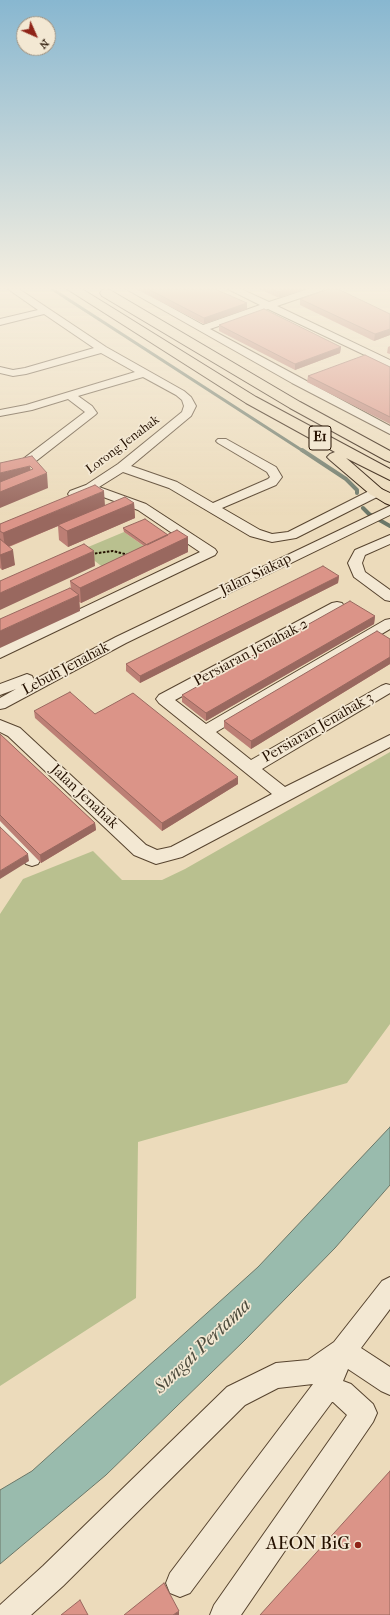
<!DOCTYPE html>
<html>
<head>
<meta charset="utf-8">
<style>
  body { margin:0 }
  #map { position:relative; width:390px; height:1615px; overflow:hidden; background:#ecdbbb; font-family:"IM FELL French Canon",serif }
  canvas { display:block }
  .north { position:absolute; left:16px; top:16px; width:40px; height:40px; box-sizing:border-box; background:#f3e8d3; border:1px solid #a1927f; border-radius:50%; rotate:135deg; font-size:11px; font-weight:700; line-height:16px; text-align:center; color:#251100 }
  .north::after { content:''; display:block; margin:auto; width:14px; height:18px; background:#8f2418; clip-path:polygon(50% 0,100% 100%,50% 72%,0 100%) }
</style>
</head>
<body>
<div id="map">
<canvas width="390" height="1615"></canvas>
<div class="north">N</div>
</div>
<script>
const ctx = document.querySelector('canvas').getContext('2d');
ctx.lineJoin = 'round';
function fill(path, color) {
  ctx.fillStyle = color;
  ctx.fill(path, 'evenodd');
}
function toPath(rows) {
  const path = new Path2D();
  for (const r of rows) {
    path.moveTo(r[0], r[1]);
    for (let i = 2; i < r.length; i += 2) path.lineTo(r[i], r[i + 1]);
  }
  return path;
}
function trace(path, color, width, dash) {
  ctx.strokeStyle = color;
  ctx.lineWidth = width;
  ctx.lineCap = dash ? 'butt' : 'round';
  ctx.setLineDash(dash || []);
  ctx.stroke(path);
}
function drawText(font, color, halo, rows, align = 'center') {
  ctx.font = font + ' "IM FELL French Canon",serif';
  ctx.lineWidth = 3.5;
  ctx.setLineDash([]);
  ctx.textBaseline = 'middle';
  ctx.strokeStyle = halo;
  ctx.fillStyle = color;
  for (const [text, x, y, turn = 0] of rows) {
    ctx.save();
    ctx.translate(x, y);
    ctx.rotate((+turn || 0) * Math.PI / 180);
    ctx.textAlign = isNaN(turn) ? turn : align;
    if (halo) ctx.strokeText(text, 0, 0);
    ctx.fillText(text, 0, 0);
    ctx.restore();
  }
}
const green = toPath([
  [124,532,148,549,105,569,81,550],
  [390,752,390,1024,347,1083,138,1142,136,1298,0,1386,0,914,23,879,93,851,122,880,162,880,185,869]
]);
const water = toPath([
  [390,1127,390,1185,335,1248,245,1340,106,1475,0,1564,0,1490,32,1471,258,1267,390,1127]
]);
const streamFar1 = toPath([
  [52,289,303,451]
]);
const stream = toPath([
  [302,450,346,479,357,490,357,493],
  [363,508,369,514,390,526]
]);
const path = toPath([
  [91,554,113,551,129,555]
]);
const minor = toPath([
  [8,289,19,289,106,347,184,391,191,397,196,406,191,416,131,466,177,482,213,503,268,479,270,477,267,472,218,443,216,441,218,439,226,439,276,467,282,477,276,485,222,508,260,530,272,534,288,532,373,489,377,488,381,489,383,492,381,495,296,538,272,542,250,536,169,488,123,472,99,487,146,504,215,549,217,552,215,555,0,658,0,647,200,552,138,510,90,492,74,498,70,497,68,494,70,491,86,485,118,464,182,412,184,406,182,400,176,395,143,377,78,396,92,406,97,413,95,415,31,465,23,465,21,462,23,459,85,412,68,399,32,410,0,416,0,410,26,405,135,372,101,353,26,374,13,376,0,373,0,367,13,370,25,368,94,348,44,314,0,325,0,319,38,310,8,289],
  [126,289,138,289,203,325,260,305,228,289,241,289,269,302,308,289,323,289,321,291,277,306,390,360,390,367,268,309,210,329,390,426,390,434,292,383,126,289],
  [390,506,390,515,126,643,5,708,0,709,0,698,16,689,0,695,0,684,27,674,32,676,34,680,116,637,390,506],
  [390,535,390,544,365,555,362,563,365,572,390,590,390,601,385,600,354,577,348,563,355,550,390,535],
  [337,602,342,603,344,606,342,609,175,700,206,724,385,620,390,619,390,629,216,732,251,760,381,686,386,684,390,685,390,693,262,769,285,787,390,735,390,747,182,857,156,864,134,855,8,736,0,732,0,720,20,728,146,845,157,850,171,847,272,794,159,703,156,699,159,695,332,603,337,602],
  [0,820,6,822,38,854,41,859,38,864,32,866,26,864,0,837,0,820],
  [390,1277,390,1309,361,1348,390,1367,390,1395,381,1391,348,1369,343,1381,351,1384,373,1404,377,1413,373,1422,241,1615,210,1615,214,1605,347,1415,333,1402,332,1402,190,1593,180,1597,170,1593,166,1583,170,1573,313,1384,278,1388,245,1405,63,1586,31,1615,0,1615,0,1605,43,1566,227,1387,276,1363,308,1360,334,1342,382,1281,390,1277]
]);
const major = toPath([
  [377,487,390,493,390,505,385,503,372,495,369,492,372,489,377,487]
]);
const highway = toPath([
  [67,289,82,289,256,397,390,469,390,480,346,458,385,492,383,495,377,497,371,495,330,460,327,457,330,454,335,452,246,403,67,289],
  [106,289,110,290,300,402,390,451,390,462,385,460,290,408,102,296,100,293,102,290,106,289]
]);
const wall = toPath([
  [136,289,215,289,247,303,247,309,204,324],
  [259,289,305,289,279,298],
  [384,289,390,289,390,292],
  [300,299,390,314,390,335,374,341,300,305],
  [219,325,341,347,340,353,295,370,219,331],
  [390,346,390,354,387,353,388,347],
  [390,367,390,424,307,382,308,376],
  [134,503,135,518,68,547,59,540,58,526,9,547,15,565,2,570,0,568,0,524,105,505],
  [123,528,168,535,188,537,188,552,81,603,79,602,80,611,71,589,70,581,144,546,124,532],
  [339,576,338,583,140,683,126,671,126,664],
  [375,616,374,624,206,721,182,702,182,695],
  [390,639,390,664,251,749,224,728,224,721],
  [34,711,95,714,238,784,162,831,35,718],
  [0,734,95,823,96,830,41,863,0,821]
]);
const shadedWall = toPath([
  [288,289,305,289,279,298,279,292],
  [247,303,247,309,204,324,204,318],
  [390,329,390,335,374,341,375,334],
  [341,347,340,353,295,370,295,364],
  [30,466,32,479,47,473,48,488,0,508,0,473],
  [104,491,105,506,58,525,58,526,5,548,3,533],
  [134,503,135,518,68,547,67,531],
  [188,537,188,552,81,603,80,588],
  [13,550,15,565,2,570,0,555],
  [94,551,95,566,0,610,0,593],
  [339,576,338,583,140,683,140,676],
  [79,595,80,611,0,648,0,631],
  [375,616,374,624,206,721,206,713],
  [390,657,390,664,251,749,251,741],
  [238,777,238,784,162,831,162,823],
  [95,823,96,830,41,863,40,855],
  [28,854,29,861,0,879,0,871],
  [179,1611,179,1615,173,1615]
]);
const building = toPath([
  [148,289,215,289,247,303,204,318,148,289],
  [272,289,288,289,279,292,272,289],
  [329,289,338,289,390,314,390,329,375,334,300,299,329,289],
  [264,309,341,347,295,364,219,325,264,309],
  [365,355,390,367,390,417,308,376,365,355],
  [32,456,47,473,0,492,0,482,33,469,30,466,0,473,0,463,32,456],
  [95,485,104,491,3,533,0,531,0,524,95,485],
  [125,497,134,503,67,531,58,525,125,497],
  [145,519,168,535,147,545,123,528,145,519],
  [177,530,188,537,80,588,70,581,177,530],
  [0,539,13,550,0,555,0,539],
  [84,544,94,551,0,593,0,581,84,544],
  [323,566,339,576,140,676,126,664,323,566],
  [70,588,79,595,0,631,0,619,70,588],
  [350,601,375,616,206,713,182,695,350,601],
  [377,631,390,639,390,657,251,741,224,721,377,631],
  [70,692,95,714,133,693,238,777,162,823,34,711,70,692],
  [0,734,95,823,40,855,0,815,0,734],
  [0,827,28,854,0,871,0,827],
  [390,1471,390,1615,260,1615,390,1471],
  [164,1583,179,1611,173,1615,124,1615,164,1583],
  [80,1600,88,1615,61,1615,80,1600]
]);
const markers = [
  [358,1545,4,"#8f2418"]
];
const farStreetnames = [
  ["Lorong Jenahak",123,445,-37]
];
const shields = [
  [320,438,22]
];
const shieldNames = [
  ["E1",320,438]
];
const streetNames = [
  ["Jalan Siakap",256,575,-26],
  ["Persiaran Jenahak 2",251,653,-28],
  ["Lebuh Jenahak",66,669,-28],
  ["Persiaran Jenahak 3",318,728,-30],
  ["Jalan Jenahak",84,797,43]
];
const nearPoinames = [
  ["AEON BiG",350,1545]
];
const nearWaternames = [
  ["Sungai Pertama",203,1347,-44]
];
fill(green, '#b9c08f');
fill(water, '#99bbad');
trace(water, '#6b7768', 1);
trace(streamFar1, '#6b7768', 3);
trace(stream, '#6b7768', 4);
trace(minor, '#57442f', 2);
trace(major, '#251100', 2);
trace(highway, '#251100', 2);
trace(path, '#251100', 2, [2.5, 1.5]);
fill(minor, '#f3e8d3');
fill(major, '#ecdbbb');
fill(highway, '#ecdbbb');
fill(wall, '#bc7f75');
fill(shadedWall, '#99685f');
fill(building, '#db9488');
trace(building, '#99685f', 1);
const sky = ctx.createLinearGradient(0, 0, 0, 515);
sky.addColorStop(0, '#88b7d0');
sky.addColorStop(0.56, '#f6efe0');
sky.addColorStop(1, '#f6efe000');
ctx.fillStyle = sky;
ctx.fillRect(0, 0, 390, 515);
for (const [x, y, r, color] of markers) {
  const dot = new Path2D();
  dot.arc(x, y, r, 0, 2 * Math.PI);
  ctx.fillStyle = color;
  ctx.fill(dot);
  trace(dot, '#f3e8d3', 1.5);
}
drawText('13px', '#251100', '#f3e8d3', farStreetnames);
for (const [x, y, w] of shields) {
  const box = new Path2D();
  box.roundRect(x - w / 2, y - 12, w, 24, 3);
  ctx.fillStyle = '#f3e8d3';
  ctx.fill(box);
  trace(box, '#251100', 1);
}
drawText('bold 14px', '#251100', null, shieldNames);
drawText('15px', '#251100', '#f3e8d3', streetNames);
drawText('18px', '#251100', '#f3e8d3', nearPoinames, 'right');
drawText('italic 19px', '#4e4c3d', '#f3e8d3', nearWaternames);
</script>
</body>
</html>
